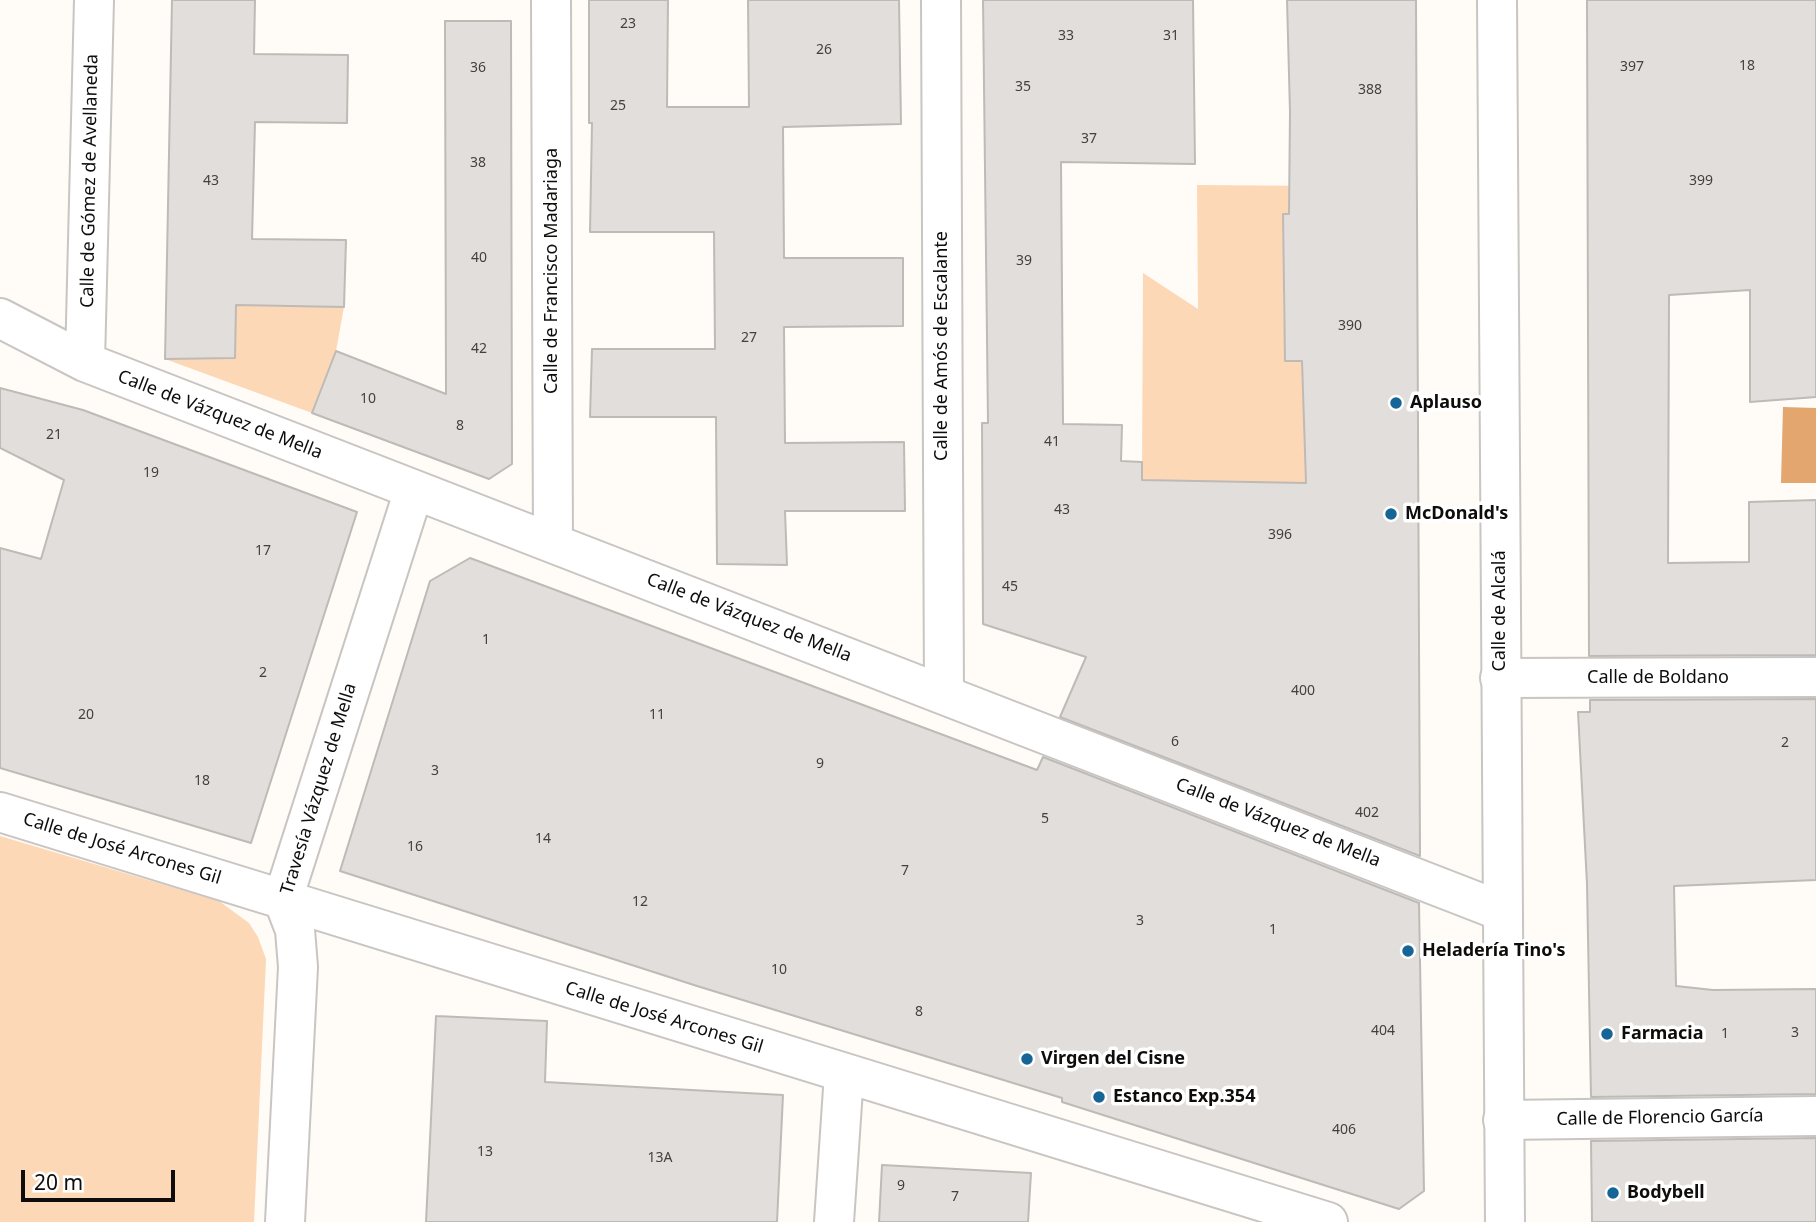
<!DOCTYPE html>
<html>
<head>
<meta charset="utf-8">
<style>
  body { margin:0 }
  #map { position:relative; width:1816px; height:1222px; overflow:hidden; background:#fffbf7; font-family:"Noto Sans",sans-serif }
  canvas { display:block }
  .scale { position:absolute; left:21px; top:1170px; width:154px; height:32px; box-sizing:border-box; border:4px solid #0e0d0c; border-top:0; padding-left:9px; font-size:21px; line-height:24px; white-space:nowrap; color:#0e0d0c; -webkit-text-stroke:5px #fff; paint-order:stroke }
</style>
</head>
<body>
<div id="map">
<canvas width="1816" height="1222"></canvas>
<div class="scale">20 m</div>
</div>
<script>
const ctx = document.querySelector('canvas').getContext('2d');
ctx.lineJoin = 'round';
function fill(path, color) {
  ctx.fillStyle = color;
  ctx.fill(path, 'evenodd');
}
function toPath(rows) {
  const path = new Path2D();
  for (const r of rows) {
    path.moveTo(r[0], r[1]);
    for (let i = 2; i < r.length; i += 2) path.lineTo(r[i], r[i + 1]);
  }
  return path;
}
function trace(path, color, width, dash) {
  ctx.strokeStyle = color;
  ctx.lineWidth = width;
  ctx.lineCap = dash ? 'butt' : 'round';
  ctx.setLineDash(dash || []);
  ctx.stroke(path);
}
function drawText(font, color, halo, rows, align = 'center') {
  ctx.font = font + ' "Noto Sans",sans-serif';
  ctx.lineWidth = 7;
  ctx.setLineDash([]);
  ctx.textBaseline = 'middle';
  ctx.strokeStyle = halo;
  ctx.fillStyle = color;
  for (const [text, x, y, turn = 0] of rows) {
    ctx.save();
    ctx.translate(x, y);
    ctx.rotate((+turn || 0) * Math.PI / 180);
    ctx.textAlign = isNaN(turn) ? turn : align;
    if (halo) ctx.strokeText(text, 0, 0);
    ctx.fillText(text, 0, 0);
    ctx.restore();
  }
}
const green = toPath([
  [1197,185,1325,186,1324,213,1283,215,1284,266,1324,292,1283,292,1285,361,1327,362,1303,388,1304,445,1325,483,1142,480,1143,273,1198,309],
  [236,282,253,306,344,307,336,351,312,413,165,359,235,358],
  [0,836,219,901,249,923,258,937,266,959,254,1222,0,1222]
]);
const water = toPath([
  [1783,407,1816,408,1816,483,1781,483]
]);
const building = toPath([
  [172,0,255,0,254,54,348,55,347,123,255,122,252,239,346,240,344,307,236,305,235,358,165,359,172,0],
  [589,0,668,0,667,107,749,107,748,0,899,0,901,124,783,127,784,258,903,258,903,326,784,327,785,443,904,442,905,511,785,511,787,565,717,564,716,417,590,417,592,349,715,349,714,232,590,232,592,123,589,123,589,0],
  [983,0,1193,0,1195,164,1061,162,1063,424,1122,425,1121,461,1142,462,1142,480,1306,483,1302,361,1285,361,1283,214,1289,214,1290,112,1287,0,1416,0,1420,856,1060,717,1086,657,983,624,982,423,988,423,983,0],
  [1587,0,1816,0,1816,397,1750,402,1750,290,1669,295,1668,563,1749,562,1749,502,1816,500,1816,655,1589,656,1587,0],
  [445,21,511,21,512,464,489,479,312,413,336,351,446,394,445,21],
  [0,388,83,410,357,512,251,843,0,768,0,548,41,559,64,480,0,448,0,388],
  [470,558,1037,770,1043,757,1419,903,1424,1191,1399,1209,1062,1102,1062,1098,697,986,340,871,430,581,470,558],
  [1816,699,1816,880,1674,886,1676,986,1713,990,1816,989,1816,1094,1591,1097,1587,884,1578,712,1590,712,1590,700,1816,699],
  [436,1016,547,1021,545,1082,783,1095,777,1222,426,1222,436,1016],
  [1816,1138,1816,1222,1592,1222,1591,1141,1816,1138],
  [882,1165,1031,1173,1028,1222,879,1222,882,1165]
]);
const minor = toPath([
  [551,0,553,542],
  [941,0,944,693],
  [0,318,85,362,1501,911],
  [85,362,94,0],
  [1500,678,1816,677],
  [0,812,1328,1222],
  [1503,1120,1816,1116],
  [285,1222,298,967,295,930,283,899,414,490],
  [834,1222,844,1074]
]);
const major = toPath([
  [1497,0,1505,1222]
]);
const markers = [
  [1396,403,7,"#176597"],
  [1391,514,7,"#176597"],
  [1408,951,7,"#176597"],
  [1607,1034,7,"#176597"],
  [1027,1059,7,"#176597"],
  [1099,1097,7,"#176597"],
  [1613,1193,7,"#176597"]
];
const numberNames = [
  ["23",628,24],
  ["33",1066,36],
  ["31",1171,36],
  ["26",824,50],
  ["18",1747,66],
  ["397",1632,67],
  ["36",478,68],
  ["35",1023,87],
  ["388",1370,90],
  ["25",618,106],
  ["37",1089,139],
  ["38",478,163],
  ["43",211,181],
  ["399",1701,181],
  ["40",479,258],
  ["39",1024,261],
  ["390",1350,326],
  ["27",749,338],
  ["42",479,349],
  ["10",368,399],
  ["8",460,426],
  ["21",54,435],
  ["41",1052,442],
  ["19",151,473],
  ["43",1062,510],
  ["396",1280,535],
  ["17",263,551],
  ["45",1010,587],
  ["1",486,640],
  ["2",263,673],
  ["400",1303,691],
  ["20",86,715],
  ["11",657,715],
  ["6",1175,742],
  ["2",1785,743],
  ["9",820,764],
  ["3",435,771],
  ["18",202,781],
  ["402",1367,813],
  ["5",1045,819],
  ["14",543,839],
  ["16",415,847],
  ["7",905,871],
  ["12",640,902],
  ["3",1140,921],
  ["1",1273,930],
  ["10",779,970],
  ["8",919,1012],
  ["404",1383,1031],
  ["3",1795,1033],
  ["1",1725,1034],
  ["406",1344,1130],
  ["13",485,1152],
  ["13A",660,1158],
  ["9",901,1186],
  ["7",955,1197]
];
const streetNames = [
  ["Calle de Gómez de Avellaneda",90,181,-89],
  ["Calle de Francisco Madariaga",552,271,-90],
  ["Calle de Amós de Escalante",942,346,-90],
  ["Calle de Vázquez de Mella",220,415,21],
  ["Calle de Alcalá",1500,611,-90],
  ["Calle de Vázquez de Mella",749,618,21],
  ["Calle de Boldano",1658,678],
  ["Travesía Vázquez de Mella",319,789,-73],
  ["Calle de Vázquez de Mella",1278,823,21],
  ["Calle de José Arcones Gil",122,849,17],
  ["Calle de José Arcones Gil",664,1018,17],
  ["Calle de Florencio García",1660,1118,-1]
];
const poiNames = [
  ["Aplauso",1410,403],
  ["McDonald's",1405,514],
  ["Heladería Tino's",1422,951],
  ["Farmacia",1621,1034],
  ["Virgen del Cisne",1041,1059],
  ["Estanco Exp.354",1113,1097],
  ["Bodybell",1627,1193]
];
fill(green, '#fdd8b7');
fill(water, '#e2a66e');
fill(building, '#e2dedb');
trace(building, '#bebab6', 2);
trace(minor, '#c9c5c2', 42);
trace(major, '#c9c5c2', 42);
trace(minor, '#fff', 38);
trace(major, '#fff', 38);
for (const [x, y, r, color] of markers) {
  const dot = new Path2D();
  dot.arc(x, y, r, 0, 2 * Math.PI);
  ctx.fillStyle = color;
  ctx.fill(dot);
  trace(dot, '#fff', 2.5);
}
drawText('14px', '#434140', null, numberNames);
drawText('18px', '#0e0d0c', '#fff', streetNames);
drawText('bold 18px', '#0e0d0c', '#fff', poiNames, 'left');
</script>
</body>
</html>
